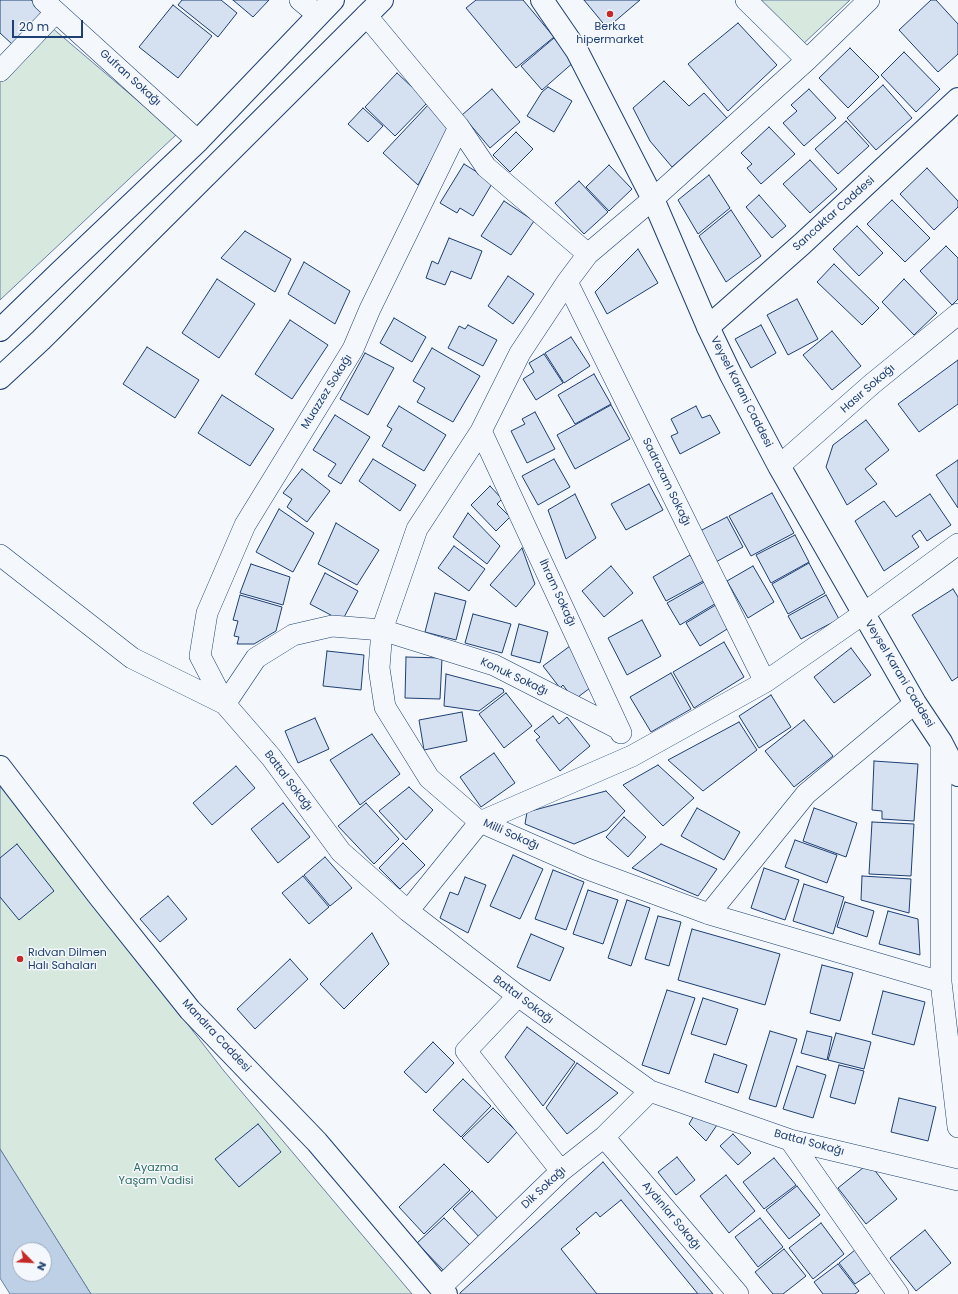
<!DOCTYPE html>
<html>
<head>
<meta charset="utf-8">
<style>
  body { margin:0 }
  #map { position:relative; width:958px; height:1294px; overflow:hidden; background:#f4f7fb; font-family:Poppins,sans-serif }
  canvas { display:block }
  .north { position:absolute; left:12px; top:1242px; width:40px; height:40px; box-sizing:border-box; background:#f4f7fb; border:1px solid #9eadc5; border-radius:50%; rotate:114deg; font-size:11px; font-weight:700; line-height:16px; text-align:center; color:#1d3f73 }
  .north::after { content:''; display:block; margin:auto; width:14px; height:18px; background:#c62828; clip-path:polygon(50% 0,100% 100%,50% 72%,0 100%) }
  .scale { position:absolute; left:12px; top:20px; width:71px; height:18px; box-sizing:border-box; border:2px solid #1d3f73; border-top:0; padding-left:5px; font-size:12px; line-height:14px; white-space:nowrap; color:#1d3f73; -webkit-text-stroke:3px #f4f7fb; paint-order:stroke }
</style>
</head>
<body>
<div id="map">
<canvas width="958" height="1294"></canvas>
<div class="north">N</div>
<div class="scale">20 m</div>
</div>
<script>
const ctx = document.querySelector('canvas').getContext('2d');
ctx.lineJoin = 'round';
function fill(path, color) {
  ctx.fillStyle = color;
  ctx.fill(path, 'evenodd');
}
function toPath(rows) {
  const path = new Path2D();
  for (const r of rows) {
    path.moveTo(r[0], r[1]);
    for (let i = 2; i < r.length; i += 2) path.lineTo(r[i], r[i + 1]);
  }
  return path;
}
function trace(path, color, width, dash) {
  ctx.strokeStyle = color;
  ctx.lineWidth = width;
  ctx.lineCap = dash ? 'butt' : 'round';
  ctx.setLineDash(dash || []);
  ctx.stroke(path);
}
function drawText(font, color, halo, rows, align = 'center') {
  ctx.font = font + ' Poppins,sans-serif';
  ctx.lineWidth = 3;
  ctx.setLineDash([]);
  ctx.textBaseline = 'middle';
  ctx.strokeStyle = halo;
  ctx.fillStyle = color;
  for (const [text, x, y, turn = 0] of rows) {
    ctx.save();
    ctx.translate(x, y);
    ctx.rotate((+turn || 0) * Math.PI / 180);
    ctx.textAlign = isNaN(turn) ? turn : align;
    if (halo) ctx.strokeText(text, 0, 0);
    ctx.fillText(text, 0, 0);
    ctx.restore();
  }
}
const green = toPath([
  [760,0,850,0,802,45,760,0],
  [51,27,177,134,0,300,0,78,51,27],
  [0,783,224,1071,412,1294,91,1294,0,1149,0,783]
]);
const water = toPath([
  [0,1149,91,1294,10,1294,0,1278,0,1149],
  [20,1250,44,1250,44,1274,20,1274,20,1250]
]);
const building = toPath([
  [0,0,31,0,47,14,12,44,0,33,0,0],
  [182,0,221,0,237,13,218,37,178,5,182,0],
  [233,0,269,0,253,17,233,0],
  [476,0,523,0,554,37,516,68,466,8,476,0],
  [584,0,640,0,607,28,584,0],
  [931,0,936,0,958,24,958,54,938,72,899,30,931,0],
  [173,5,212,36,178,78,139,47,173,5],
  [738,23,777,65,728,111,688,64,738,23],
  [554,38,575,61,542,90,521,66,554,38],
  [850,48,879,77,848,108,819,78,850,48],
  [904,52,940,89,916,112,881,75,904,52],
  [397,73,428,102,395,136,365,107,397,73],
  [664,81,689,106,704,93,727,118,672,167,650,141,633,108,664,81],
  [883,85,912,118,876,150,847,118,883,85],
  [548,87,572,101,554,132,527,116,542,92,548,87],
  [492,89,520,122,490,148,462,115,492,89],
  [809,89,836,118,804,146,783,123,797,111,791,105,809,89],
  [429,104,451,124,418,185,383,153,429,104],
  [363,108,383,126,368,142,348,124,363,108],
  [846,121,869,146,838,174,815,149,846,121],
  [769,127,795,154,761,184,747,168,752,164,741,153,769,127],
  [516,132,533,149,510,172,493,155,516,132],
  [810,160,837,189,810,213,783,184,810,160],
  [464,164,493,182,473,216,460,208,457,213,440,203,464,164],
  [609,165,632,189,609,211,586,187,609,165],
  [927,168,958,201,958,207,934,230,900,194,927,168],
  [709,175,730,208,698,234,678,200,709,175],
  [579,181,608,212,584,234,555,203,579,181],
  [759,195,786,226,772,238,746,207,759,195],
  [892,200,930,238,905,262,867,224,892,200],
  [504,201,534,221,511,255,481,236,504,201],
  [731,210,761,256,726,282,699,236,731,210],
  [857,226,883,253,859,276,833,249,857,226],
  [245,231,291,259,275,292,221,258,245,231],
  [449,238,482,251,471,279,451,271,445,285,426,278,432,261,438,264,449,238],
  [946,246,958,258,958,299,952,305,920,271,946,246],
  [638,249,658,283,607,314,595,292,638,249],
  [304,262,350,291,335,324,288,294,304,262],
  [834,264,879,308,862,325,817,282,834,264],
  [508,276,534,294,513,324,488,306,508,276],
  [217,279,255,304,219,358,182,333,217,279],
  [904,279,937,313,914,335,882,302,904,279],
  [797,299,818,339,788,355,767,315,797,299],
  [394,318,426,337,412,362,380,343,394,318],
  [290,320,328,345,292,399,255,374,290,320],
  [468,325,497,340,483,366,448,348,459,326,465,329,468,325],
  [761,325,776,353,751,368,735,339,761,325],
  [832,331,861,366,832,390,803,355,832,331],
  [571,337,590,366,564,383,545,353,571,337],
  [147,347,199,380,175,418,123,384,147,347],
  [432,348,480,376,453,422,417,402,425,388,413,381,432,348],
  [365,353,394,368,368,415,340,399,365,353],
  [544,354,563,383,536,400,523,379,534,372,529,363,544,354],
  [958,360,958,404,919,432,898,404,958,360],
  [594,374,611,404,575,424,558,395,594,374],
  [222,395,274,429,250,466,198,433,222,395],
  [611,405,630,439,575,469,557,435,611,405],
  [399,406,446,435,424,471,382,446,392,429,387,426,399,406],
  [696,406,702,418,710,415,720,433,680,454,671,436,678,433,671,419,696,406],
  [535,412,555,449,527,463,511,431,525,424,522,419,535,412],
  [335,415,370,437,341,484,328,476,336,464,313,450,335,415],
  [866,420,889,450,865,469,877,484,847,505,826,467,833,445,866,420],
  [373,459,416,485,400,511,359,481,373,459],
  [554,459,570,487,538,505,522,476,554,459],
  [958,460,958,508,936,475,958,460],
  [302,469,330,491,307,522,287,507,292,499,283,493,302,469],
  [649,484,663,510,626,530,611,504,649,484],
  [490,486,502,499,497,504,510,517,496,531,471,505,490,486],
  [772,493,794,533,751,556,729,516,772,493],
  [575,494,596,538,566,559,548,510,575,494],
  [930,494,951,525,927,541,920,530,912,536,919,547,884,571,855,521,884,501,896,517,930,494],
  [279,509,314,533,293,572,256,552,279,509],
  [468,513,500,546,487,564,453,537,468,513],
  [727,517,743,547,714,563,698,532,727,517],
  [336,523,379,550,357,585,318,564,336,523],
  [795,535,809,562,771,583,756,555,795,535],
  [454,546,485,569,469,591,438,568,454,546],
  [522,548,535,584,516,607,490,585,522,548],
  [690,555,705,580,666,601,653,577,690,555],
  [809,563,825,593,788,614,772,584,809,563],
  [251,564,290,577,283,605,240,593,251,564],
  [611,566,633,593,604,617,582,591,611,566],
  [753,566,774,602,748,618,727,581,753,566],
  [325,573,358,591,342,621,310,604,325,573],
  [706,581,718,602,680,625,667,603,706,581],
  [953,589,958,597,958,677,952,681,912,615,953,589],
  [435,593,466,601,456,640,425,632,435,593],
  [240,595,282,607,276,631,254,644,237,644,239,637,234,636,238,621,233,620,240,595],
  [826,595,839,619,801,639,788,616,826,595],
  [719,603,732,626,700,646,686,623,719,603],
  [473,614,511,624,502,653,465,643,473,614],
  [642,620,661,656,627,675,608,638,642,620],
  [519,624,548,632,540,663,511,655,519,624],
  [724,642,744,677,694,708,673,672,724,642],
  [570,646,594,685,574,700,563,685,560,688,543,666,570,646],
  [851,648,871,675,834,703,814,677,851,648],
  [327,651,364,655,361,690,323,686,327,651],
  [406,657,442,658,440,699,405,698,406,657],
  [671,673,691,709,651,732,630,697,671,673],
  [446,674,503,689,504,692,479,711,444,706,446,674],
  [506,693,532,726,504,748,479,714,506,693],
  [771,695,791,727,759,748,739,716,771,695],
  [462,712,467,741,424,750,419,720,462,712],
  [553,716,559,724,567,717,590,746,560,771,536,740,540,737,534,731,553,716],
  [315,718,329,749,298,763,285,731,315,718],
  [804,720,833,756,794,787,765,751,804,720],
  [739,722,757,750,703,791,668,760,739,722],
  [372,734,400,774,360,805,330,760,372,734],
  [494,753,515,783,481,807,460,777,494,753],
  [874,761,918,764,914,821,882,819,882,811,872,810,874,761],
  [658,765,694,798,663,826,623,785,658,765],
  [236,766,255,788,212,825,193,803,236,766],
  [409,787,433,810,406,840,379,811,409,787],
  [606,791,625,811,607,830,574,844,525,824,527,812,606,791],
  [283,803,310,837,278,863,251,829,283,803],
  [366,803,399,839,374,864,338,826,366,803],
  [697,808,740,832,724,860,681,836,697,808],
  [814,808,857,823,846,857,803,841,814,808],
  [624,817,646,837,628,857,606,837,624,817],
  [872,822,914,824,911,876,869,874,872,822],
  [795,840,837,855,827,883,785,867,795,840],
  [403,843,425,865,400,889,379,868,403,843],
  [17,844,54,891,19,920,0,897,0,858,17,844],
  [661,844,717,869,698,896,632,868,661,844],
  [513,855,543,869,520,919,490,906,513,855],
  [325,857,352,888,330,906,304,875,325,857],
  [764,868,799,880,785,920,751,908,764,868],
  [553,870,584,882,566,930,535,919,553,870],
  [303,876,329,907,309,924,282,893,303,876],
  [862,876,911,879,909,913,861,900,862,876],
  [465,877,486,885,468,933,440,918,450,892,458,895,465,877],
  [804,884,844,897,833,934,793,921,804,884],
  [588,890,618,900,603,944,573,934,588,890],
  [168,896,187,919,160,942,140,919,168,896],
  [627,900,650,908,631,966,608,958,627,900],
  [845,902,874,911,867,937,837,927,845,902],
  [888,911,918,919,920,955,879,944,888,911],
  [658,916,681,922,669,966,645,959,658,916],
  [692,929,780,954,765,1005,678,980,692,929],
  [372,933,389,964,344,1009,320,984,372,933],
  [531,934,564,948,550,981,517,967,531,934],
  [290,959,308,979,255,1029,237,1009,290,959],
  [822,965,853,973,840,1021,810,1013,822,965],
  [667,990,695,998,669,1074,642,1065,667,990],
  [883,991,925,1002,914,1045,872,1034,883,991],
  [703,998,738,1009,726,1045,691,1034,703,998],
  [527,1027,575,1062,543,1106,505,1057,527,1027],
  [770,1031,797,1039,776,1107,749,1099,770,1031],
  [807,1031,832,1037,827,1060,801,1053,807,1031],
  [836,1033,871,1042,864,1069,828,1060,836,1033],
  [433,1042,454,1063,426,1093,404,1072,433,1042],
  [714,1054,747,1065,738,1093,705,1082,714,1054],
  [577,1063,618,1093,567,1134,546,1108,577,1063],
  [839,1065,864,1071,855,1104,830,1097,839,1065],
  [797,1066,826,1075,813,1118,783,1109,797,1066],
  [463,1079,491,1106,461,1137,433,1110,463,1079],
  [899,1098,936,1107,928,1141,891,1132,899,1098],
  [493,1108,517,1132,488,1163,462,1138,493,1108],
  [695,1114,717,1125,706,1141,689,1124,695,1114],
  [258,1124,281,1152,239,1187,215,1159,258,1124],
  [733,1134,751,1153,738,1165,720,1146,733,1134],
  [677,1157,695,1180,676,1195,658,1172,677,1157],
  [774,1158,796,1185,764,1209,743,1182,774,1158],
  [603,1162,713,1294,460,1294,460,1293,603,1162],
  [869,1163,897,1199,866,1224,838,1188,869,1163],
  [444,1164,470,1190,424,1234,399,1207,444,1164],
  [726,1175,755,1211,729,1233,700,1196,726,1175],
  [797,1186,820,1215,789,1239,766,1210,797,1186],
  [472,1191,500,1221,481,1239,453,1209,472,1191],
  [621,1200,698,1294,597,1294,561,1249,580,1233,576,1229,596,1212,600,1217,621,1200],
  [444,1218,471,1246,445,1272,417,1243,444,1218],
  [760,1218,783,1247,758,1267,735,1237,760,1218],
  [821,1223,844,1254,813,1279,789,1248,821,1223],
  [925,1230,951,1263,916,1291,890,1258,925,1230],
  [784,1249,806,1276,783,1294,773,1294,755,1272,784,1249],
  [855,1250,872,1272,855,1284,839,1263,855,1250],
  [838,1264,859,1291,855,1294,823,1294,814,1282,838,1264]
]);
const minor = toPath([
  [43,0,198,141],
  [300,0,318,15],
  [746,0,807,60],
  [366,15,459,127,486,167,588,254],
  [0,71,56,12],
  [459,127,370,309,353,349,245,525,207,613,200,656,225,704,271,757,341,852,408,911,518,996,650,1091,790,1140,958,1180],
  [567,282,765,682],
  [481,431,621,733],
  [779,466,872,384,958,314],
  [0,555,132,658,225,704,256,658,293,635,332,626,382,630,494,665,619,729],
  [915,703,806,794,709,914,941,982],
  [941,742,941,982,958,1127],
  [408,911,480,822,632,756,765,682,863,614,958,544],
  [709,914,585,868,480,822,429,778,385,707,379,668,382,630,417,529,481,431,520,353,567,282,588,254,653,199,807,60,869,0],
  [518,996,466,1051,561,1171],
  [604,1137,738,1294],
  [790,1140,898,1294],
  [441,1287,561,1171,604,1137,650,1091]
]);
const tertiary = toPath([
  [708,327,802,244,958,99],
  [0,767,99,896,190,1010,317,1142,446,1294]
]);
const secondary = toPath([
  [542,0,577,51,653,199,708,327,731,375,779,466,915,703,941,742,958,775]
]);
const primary = toPath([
  [0,330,59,273,198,141,333,0],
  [0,378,41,340,382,0]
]);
const markers = [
  [610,14,4,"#c62828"],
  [20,959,4,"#c62828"]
];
const poiNames = [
  ["Berka",610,27],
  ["hipermarket",610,40],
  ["Rıdvan Dilmen",28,953,"left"],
  ["Halı Sahaları",28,966,"left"]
];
const streetNames = [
  ["Gufran Sokağı",130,78,42],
  ["Sancaktar Caddesi",834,214,-42],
  ["Hasır Sokağı",868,389,-41],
  ["Muazzez Sokağı",327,392,-58],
  ["Veysel Karani Caddesi",741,392,63],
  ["Sadrazam Sokağı",666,482,64],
  ["İhram Sokağı",557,593,65],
  ["Veysel Karani Caddesi",899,674,59],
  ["Konuk Sokağı",514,677,25],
  ["Battal Sokağı",288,781,53],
  ["Milli Sokağı",511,835,24],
  ["Battal Sokağı",523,1000,37],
  ["Mandıra Caddesi",216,1036,47],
  ["Battal Sokağı",809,1143,15],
  ["Dik Sokağı",544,1188,-43],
  ["Aydınlar Sokağı",671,1216,50]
];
const parkNames = [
  ["Ayazma",156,1168],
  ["Yaşam Vadisi",156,1181]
];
fill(green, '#d7e8df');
trace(green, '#687fa3', 1);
fill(water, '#bed0e5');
trace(water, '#687fa3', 1);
fill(building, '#d5e0f0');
trace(building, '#1d3f73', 1);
trace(minor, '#1d3f73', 22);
trace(tertiary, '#1d3f73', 24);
trace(secondary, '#1d3f73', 24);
trace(primary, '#1d3f73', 24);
trace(minor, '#f4f7fb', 21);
trace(tertiary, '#f4f7fb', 22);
trace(secondary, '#f4f7fb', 22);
trace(primary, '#f4f7fb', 22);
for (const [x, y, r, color] of markers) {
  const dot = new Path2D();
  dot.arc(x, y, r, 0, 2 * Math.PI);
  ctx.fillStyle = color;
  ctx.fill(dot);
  trace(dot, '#f4f7fb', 1.5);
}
drawText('11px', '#1d3f73', '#f4f7fb', poiNames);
drawText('11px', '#1d3f73', '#f4f7fb', streetNames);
drawText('11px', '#2c6c60', '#f4f7fb', parkNames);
</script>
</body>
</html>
